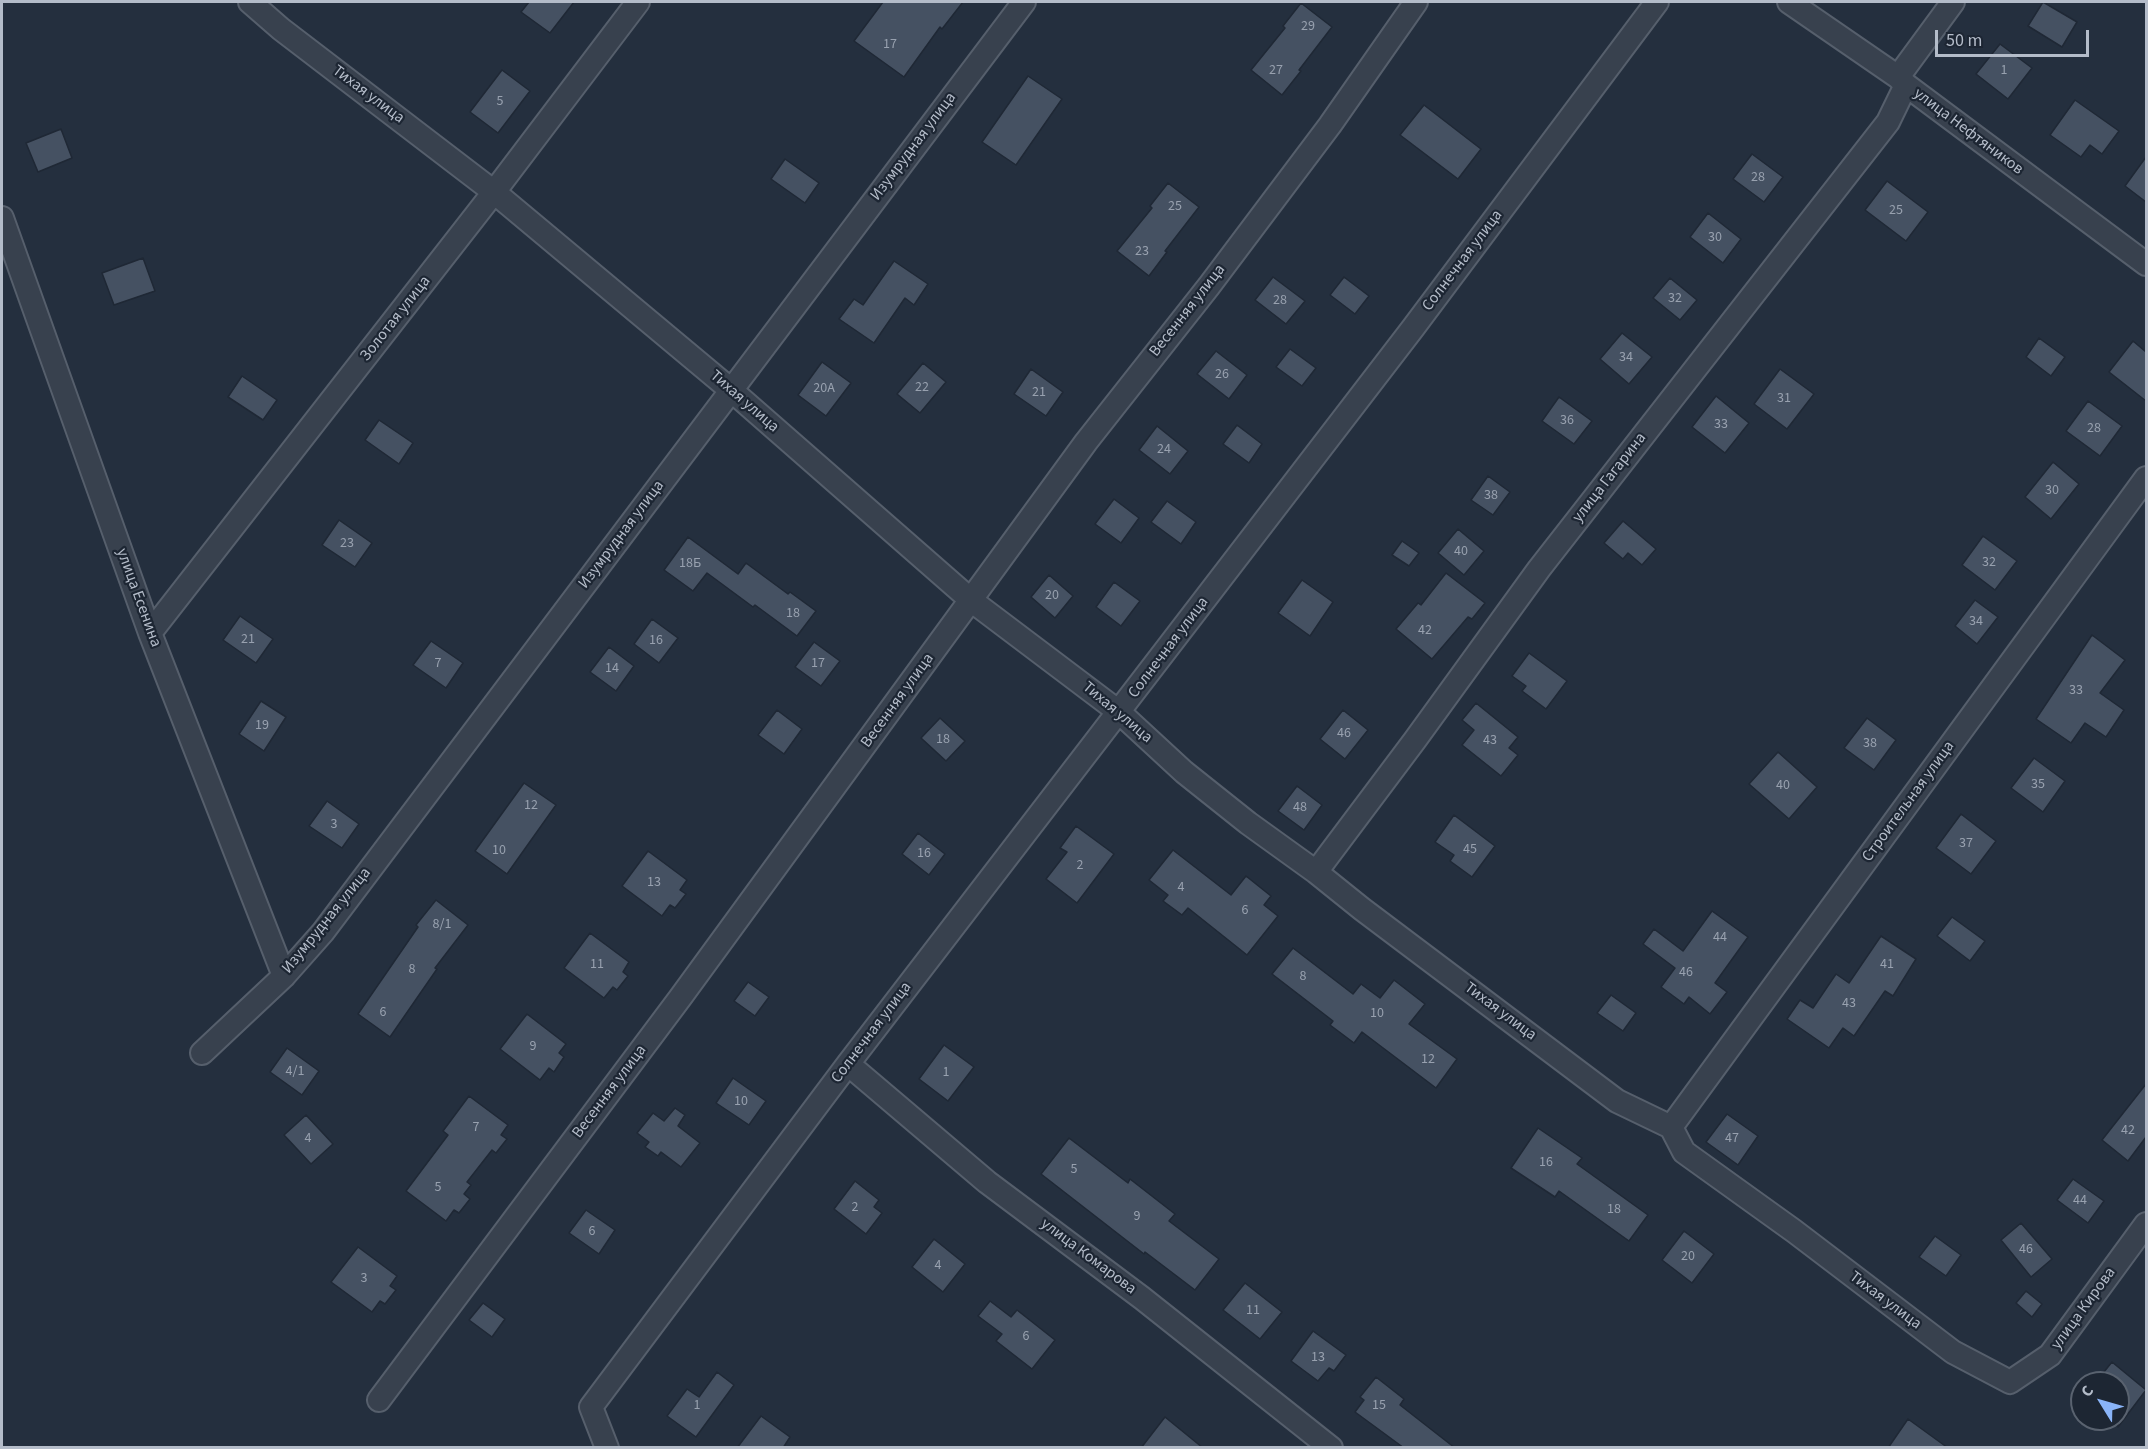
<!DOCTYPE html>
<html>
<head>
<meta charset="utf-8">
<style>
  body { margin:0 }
  #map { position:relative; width:2148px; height:1449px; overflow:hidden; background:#242f3e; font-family:"Source Sans 3",sans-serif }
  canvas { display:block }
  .frame { position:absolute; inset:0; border:3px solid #b4bcc9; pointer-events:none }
  .north { position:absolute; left:2070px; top:1371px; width:60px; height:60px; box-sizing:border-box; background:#1d2633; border:2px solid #59626f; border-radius:50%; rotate:307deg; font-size:16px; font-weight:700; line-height:24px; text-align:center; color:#b4bcc9 }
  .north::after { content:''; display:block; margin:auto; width:21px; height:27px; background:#8ab4f8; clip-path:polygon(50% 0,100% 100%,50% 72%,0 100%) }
  .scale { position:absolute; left:1935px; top:30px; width:154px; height:27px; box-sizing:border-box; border:3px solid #b4bcc9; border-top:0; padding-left:8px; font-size:18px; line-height:21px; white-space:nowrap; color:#b4bcc9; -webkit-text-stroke:4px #1d2633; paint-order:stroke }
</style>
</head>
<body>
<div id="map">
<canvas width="2148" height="1449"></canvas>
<div class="frame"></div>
<div class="north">С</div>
<div class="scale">50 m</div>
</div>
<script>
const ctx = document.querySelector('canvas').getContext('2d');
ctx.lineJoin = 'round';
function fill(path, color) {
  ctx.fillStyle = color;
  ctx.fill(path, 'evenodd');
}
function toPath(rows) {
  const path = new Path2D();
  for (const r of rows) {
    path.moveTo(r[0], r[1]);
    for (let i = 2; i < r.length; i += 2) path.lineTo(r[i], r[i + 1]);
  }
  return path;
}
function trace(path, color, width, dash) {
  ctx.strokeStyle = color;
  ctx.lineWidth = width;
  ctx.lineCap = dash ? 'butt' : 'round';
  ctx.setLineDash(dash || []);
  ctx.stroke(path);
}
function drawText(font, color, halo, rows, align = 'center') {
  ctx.font = font + ' "Source Sans 3",sans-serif';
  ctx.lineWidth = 4.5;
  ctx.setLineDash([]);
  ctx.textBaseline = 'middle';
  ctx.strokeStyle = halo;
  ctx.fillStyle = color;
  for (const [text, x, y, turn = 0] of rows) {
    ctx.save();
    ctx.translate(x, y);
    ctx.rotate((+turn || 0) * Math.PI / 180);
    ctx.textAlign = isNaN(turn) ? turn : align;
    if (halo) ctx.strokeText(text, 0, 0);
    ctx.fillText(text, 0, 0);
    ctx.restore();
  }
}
const building = toPath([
  [529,2,574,2,550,33,521,12,529,2],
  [883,2,963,2,942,29,940,27,904,77,854,41,883,2],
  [2043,2,2077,22,2062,47,2028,26,2043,2],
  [1301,3,1332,27,1299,70,1301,71,1282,95,1251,70,1285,28,1283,26,1301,3],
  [2000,44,2032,68,2008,99,1976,74,2000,44],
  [502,70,530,91,498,133,470,112,502,70],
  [1028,76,1062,99,1016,165,982,142,1028,76],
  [2075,100,2119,131,2102,154,2090,145,2081,157,2050,135,2075,100],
  [1424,105,1481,149,1458,179,1400,135,1424,105],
  [61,129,72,158,38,172,26,143,61,129],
  [1752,154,1783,177,1764,202,1733,179,1752,154],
  [2146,157,2146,202,2125,186,2146,157],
  [785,159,819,183,805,203,771,179,785,159],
  [1887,181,1928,212,1906,241,1865,210,1887,181],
  [1168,183,1199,207,1165,251,1167,252,1149,276,1117,251,1152,208,1150,206,1168,183],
  [1708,213,1741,239,1723,263,1690,237,1708,213],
  [143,258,155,291,114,305,102,273,143,258],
  [894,261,928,284,914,305,905,298,874,343,839,319,854,299,863,305,894,261],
  [1273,277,1305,301,1286,324,1255,300,1273,277],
  [1344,277,1369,296,1355,314,1330,295,1344,277],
  [1670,278,1697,300,1680,320,1653,298,1670,278],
  [1622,333,1652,357,1629,384,1600,359,1622,333],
  [2039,338,2065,357,2051,376,2026,357,2039,338],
  [2133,341,2146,352,2146,401,2109,372,2133,341],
  [1290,349,1316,368,1302,386,1276,367,1290,349],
  [1216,351,1247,375,1229,399,1197,374,1216,351],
  [822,362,851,383,826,416,798,395,822,362],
  [923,363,946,382,920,413,897,394,923,363],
  [1031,369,1063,392,1046,416,1014,394,1031,369],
  [1780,369,1814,394,1787,429,1754,404,1780,369],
  [242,376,277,400,263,420,228,397,242,376],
  [1716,396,1749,423,1725,453,1692,427,1716,396],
  [1559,397,1592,421,1574,444,1542,421,1559,397],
  [2088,401,2122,426,2100,456,2066,431,2088,401],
  [379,420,413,443,399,464,365,440,379,420],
  [1237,425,1262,444,1249,463,1223,444,1237,425],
  [1157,426,1188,451,1170,474,1139,450,1157,426],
  [2053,462,2079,484,2051,519,2025,497,2053,462],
  [1488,476,1510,492,1493,515,1471,500,1488,476],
  [1114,499,1139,518,1121,543,1095,524,1114,499],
  [1167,501,1196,522,1181,544,1151,522,1167,501],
  [339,520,372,543,355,567,322,545,339,520],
  [1623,521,1656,549,1642,565,1628,553,1623,559,1604,543,1623,521],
  [1458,529,1484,551,1464,575,1438,553,1458,529],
  [1983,536,2017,561,1995,590,1962,565,1983,536],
  [688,537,738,574,746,563,788,594,790,592,816,611,797,636,755,605,753,607,707,573,693,591,664,570,688,537],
  [1402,541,1419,553,1409,566,1392,555,1402,541],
  [1446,573,1485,603,1472,619,1468,617,1432,659,1396,629,1418,603,1421,605,1446,573],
  [1049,575,1073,596,1055,618,1031,597,1049,575],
  [1302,580,1333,602,1310,636,1278,613,1302,580],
  [1114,582,1140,601,1121,626,1096,607,1114,582],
  [1975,600,1998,617,1977,644,1955,626,1975,600],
  [240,616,273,639,256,663,223,640,240,616],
  [652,619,678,638,659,663,634,644,652,619],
  [2092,635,2125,660,2100,693,2124,710,2106,737,2085,723,2071,743,2036,719,2092,635],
  [431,641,463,663,446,688,413,665,431,641],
  [814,642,840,661,821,686,795,667,814,642],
  [609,647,634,666,616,691,590,672,609,647],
  [1529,653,1567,681,1546,709,1522,691,1526,686,1512,676,1529,653],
  [261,701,286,717,264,751,239,734,261,701],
  [1476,703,1518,737,1509,748,1518,755,1501,776,1462,745,1474,730,1462,720,1476,703],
  [777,710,802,729,784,754,758,735,777,710],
  [1343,710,1368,730,1345,759,1320,739,1343,710],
  [940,718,965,741,946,761,921,738,940,718],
  [1867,718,1896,740,1874,770,1844,748,1867,718],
  [1778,752,1817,787,1789,819,1749,784,1778,752],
  [2034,758,2065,781,2043,812,2011,788,2034,758],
  [524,783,556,805,507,874,475,851,524,783],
  [1297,786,1322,805,1304,830,1278,811,1297,786],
  [327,801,359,824,342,848,309,826,327,801],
  [1961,814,1996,841,1971,874,1936,848,1961,814],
  [1454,815,1495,846,1472,877,1450,861,1454,855,1435,842,1454,815],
  [1076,826,1114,854,1077,903,1046,879,1067,852,1060,848,1076,826],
  [918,833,945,854,929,875,902,854,918,833],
  [1173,850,1231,895,1246,876,1271,896,1264,905,1278,916,1247,955,1188,908,1182,915,1163,901,1168,895,1149,880,1173,850],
  [648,851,687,880,680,890,686,894,675,908,670,905,662,916,622,886,648,851],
  [436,900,468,925,435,968,437,969,390,1037,358,1014,418,927,416,925,436,900],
  [1712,911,1748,937,1715,983,1727,992,1710,1014,1689,997,1684,1004,1661,987,1675,968,1643,944,1654,929,1683,951,1712,911],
  [1952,917,1985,941,1970,961,1937,936,1952,917],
  [590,933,629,962,623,972,628,976,617,990,613,987,604,998,564,968,590,933],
  [1881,936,1916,959,1893,996,1885,991,1854,1036,1843,1028,1829,1048,1787,1019,1800,1000,1813,1008,1836,974,1849,983,1881,936],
  [1293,948,1353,994,1361,984,1380,998,1394,980,1425,1004,1409,1024,1457,1059,1436,1088,1362,1032,1354,1043,1330,1025,1333,1021,1272,974,1293,948],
  [748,982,769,997,755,1016,734,1001,748,982],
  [1611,995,1636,1013,1623,1031,1597,1013,1611,995],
  [527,1014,566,1044,559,1053,564,1057,554,1072,549,1068,540,1080,500,1049,527,1014],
  [944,1045,974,1067,948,1101,919,1079,944,1045],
  [287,1048,319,1071,302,1095,270,1072,287,1048],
  [733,1078,766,1101,749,1125,716,1103,733,1078],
  [2146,1084,2146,1137,2128,1161,2102,1140,2146,1084],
  [469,1096,508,1125,501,1135,507,1139,496,1153,492,1150,467,1182,471,1185,464,1194,470,1199,459,1213,454,1210,446,1221,406,1191,448,1135,443,1131,469,1096],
  [675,1108,685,1115,678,1126,700,1143,681,1167,661,1152,658,1156,645,1147,649,1142,637,1133,653,1113,664,1121,675,1108],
  [1727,1114,1758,1136,1738,1165,1706,1142,1727,1114],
  [306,1115,333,1144,311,1164,284,1135,306,1115],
  [1538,1128,1582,1158,1577,1164,1648,1215,1629,1241,1559,1191,1555,1197,1511,1168,1538,1128],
  [1069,1138,1128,1183,1130,1179,1175,1214,1169,1221,1219,1259,1195,1290,1145,1252,1144,1254,1041,1174,1069,1138],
  [2073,1179,2104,1201,2088,1223,2057,1200,2073,1179],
  [855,1181,879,1200,874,1207,882,1213,866,1234,834,1209,855,1181],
  [586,1210,615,1230,599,1254,569,1233,586,1210],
  [2021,1223,2052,1259,2031,1277,2001,1240,2021,1223],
  [1684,1231,1714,1254,1692,1283,1662,1260,1684,1231],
  [1935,1236,1961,1255,1946,1276,1919,1257,1935,1236],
  [934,1239,965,1264,943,1292,912,1267,934,1239],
  [358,1247,397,1276,390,1286,396,1290,385,1304,380,1301,372,1312,331,1282,358,1247],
  [1245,1283,1282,1312,1260,1339,1223,1310,1245,1283],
  [2026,1291,2042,1304,2032,1317,2016,1303,2026,1291],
  [990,1301,1011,1317,1017,1310,1055,1340,1032,1369,996,1341,1002,1334,978,1316,990,1301],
  [483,1303,505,1319,492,1337,469,1320,483,1303],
  [1313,1331,1346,1355,1334,1371,1329,1368,1318,1381,1291,1361,1313,1331],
  [2112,1362,2146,1390,2118,1427,2118,1383,2095,1383,2112,1362],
  [717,1372,734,1385,696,1437,667,1416,687,1389,699,1397,717,1372],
  [1376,1377,1404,1399,1400,1405,1455,1448,1404,1448,1355,1412,1364,1400,1360,1397,1376,1377],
  [761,1416,790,1437,783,1448,737,1448,761,1416],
  [1165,1417,1203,1448,1141,1448,1165,1417],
  [1908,1419,1948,1448,1888,1448,1908,1419]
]);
const street = toPath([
  [250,2,281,29,494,192,731,390,972,601,1119,712,1184,772,1248,823,1316,872,1362,909,1617,1101,1671,1127,1684,1152,1794,1231,1953,1352,2010,1382,2050,1355,2146,1224],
  [1789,2,1898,77,1906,85,2146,264],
  [1898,77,1953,2],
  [2,218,150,633,284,976],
  [150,633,494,192,638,2],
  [1316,872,1415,740,1539,569,1888,122,1906,85],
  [202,1053,284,976,323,932,1024,2],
  [848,1064,987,1182,1142,1298,1331,1448],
  [1671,1127,2146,478],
  [379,1400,680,998,1086,442,1209,286,1330,125,1416,2],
  [607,1448,591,1407,848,1064,1413,328,1657,2]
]);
const numberNames = [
  ["29",1308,27],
  ["17",890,45],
  ["27",1276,71],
  ["1",2004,71],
  ["5",500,102],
  ["28",1758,178],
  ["25",1175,207],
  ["25",1896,211],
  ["30",1715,238],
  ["23",1142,252],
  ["32",1675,299],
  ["28",1280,301],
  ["34",1626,358],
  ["26",1222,375],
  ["22",922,388],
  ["20А",824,389],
  ["21",1039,393],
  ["31",1784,399],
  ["36",1567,421],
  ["33",1721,425],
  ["28",2094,429],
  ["24",1164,450],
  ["30",2052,491],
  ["38",1491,496],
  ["23",347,544],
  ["40",1461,552],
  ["32",1989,563],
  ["18Б",690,564],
  ["20",1052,596],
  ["18",793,614],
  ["34",1976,622],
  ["42",1425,631],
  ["21",248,640],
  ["16",656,641],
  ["7",438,664],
  ["17",818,664],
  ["14",612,669],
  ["33",2076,691],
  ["19",262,726],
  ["46",1344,734],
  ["18",943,740],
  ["43",1490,741],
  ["38",1870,744],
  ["35",2038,785],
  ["40",1783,786],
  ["12",531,806],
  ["48",1300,808],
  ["3",334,825],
  ["37",1966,844],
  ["45",1470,850],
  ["10",499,851],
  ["16",924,854],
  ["2",1080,866],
  ["13",654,883],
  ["4",1181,888],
  ["6",1245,911],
  ["8/1",442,925],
  ["44",1720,938],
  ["11",597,965],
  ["41",1887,965],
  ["8",412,970],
  ["46",1686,973],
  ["8",1303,977],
  ["43",1849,1004],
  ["6",383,1013],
  ["10",1377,1014],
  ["9",533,1047],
  ["12",1428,1060],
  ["4/1",295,1072],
  ["1",946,1073],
  ["10",741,1102],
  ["7",476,1128],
  ["42",2128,1131],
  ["4",308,1139],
  ["47",1732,1139],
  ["16",1546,1163],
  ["5",1074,1170],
  ["5",438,1188],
  ["44",2080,1201],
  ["2",855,1208],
  ["18",1614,1210],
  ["9",1137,1217],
  ["6",592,1232],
  ["46",2026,1250],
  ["20",1688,1257],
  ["4",938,1266],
  ["3",364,1279],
  ["11",1253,1311],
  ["6",1026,1337],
  ["13",1318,1358],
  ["1",697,1406],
  ["15",1379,1406]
];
const streetNames = [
  ["Тихая улица",368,95,37],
  ["улица Нефтяников",1968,132,37],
  ["Изумрудная улица",914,147,-53],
  ["Солнечная улица",1463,261,-53],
  ["Весенняя улица",1188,311,-52],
  ["Золотая улица",396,319,-52],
  ["Тихая улица",744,402,41],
  ["улица Гагарина",1610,478,-52],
  ["Изумрудная улица",622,535,-53],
  ["улица Есенина",138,598,70],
  ["Солнечная улица",1169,648,-53],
  ["Весенняя улица",898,701,-54],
  ["Тихая улица",1117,713,40],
  ["Строительная улица",1909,802,-54],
  ["Изумрудная улица",327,921,-51],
  ["Тихая улица",1500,1012,37],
  ["Солнечная улица",872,1033,-53],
  ["Весенняя улица",610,1092,-53],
  ["улица Комарова",1088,1257,37],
  ["Тихая улица",1885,1301,37],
  ["улица Кирова",2084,1309,-54]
];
fill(building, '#455162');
trace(building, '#1f2835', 1.5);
trace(street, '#565f6c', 26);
trace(street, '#38414e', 22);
drawText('14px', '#98a1af', null, numberNames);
drawText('16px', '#b4bcc9', '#1d2633', streetNames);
</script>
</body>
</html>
